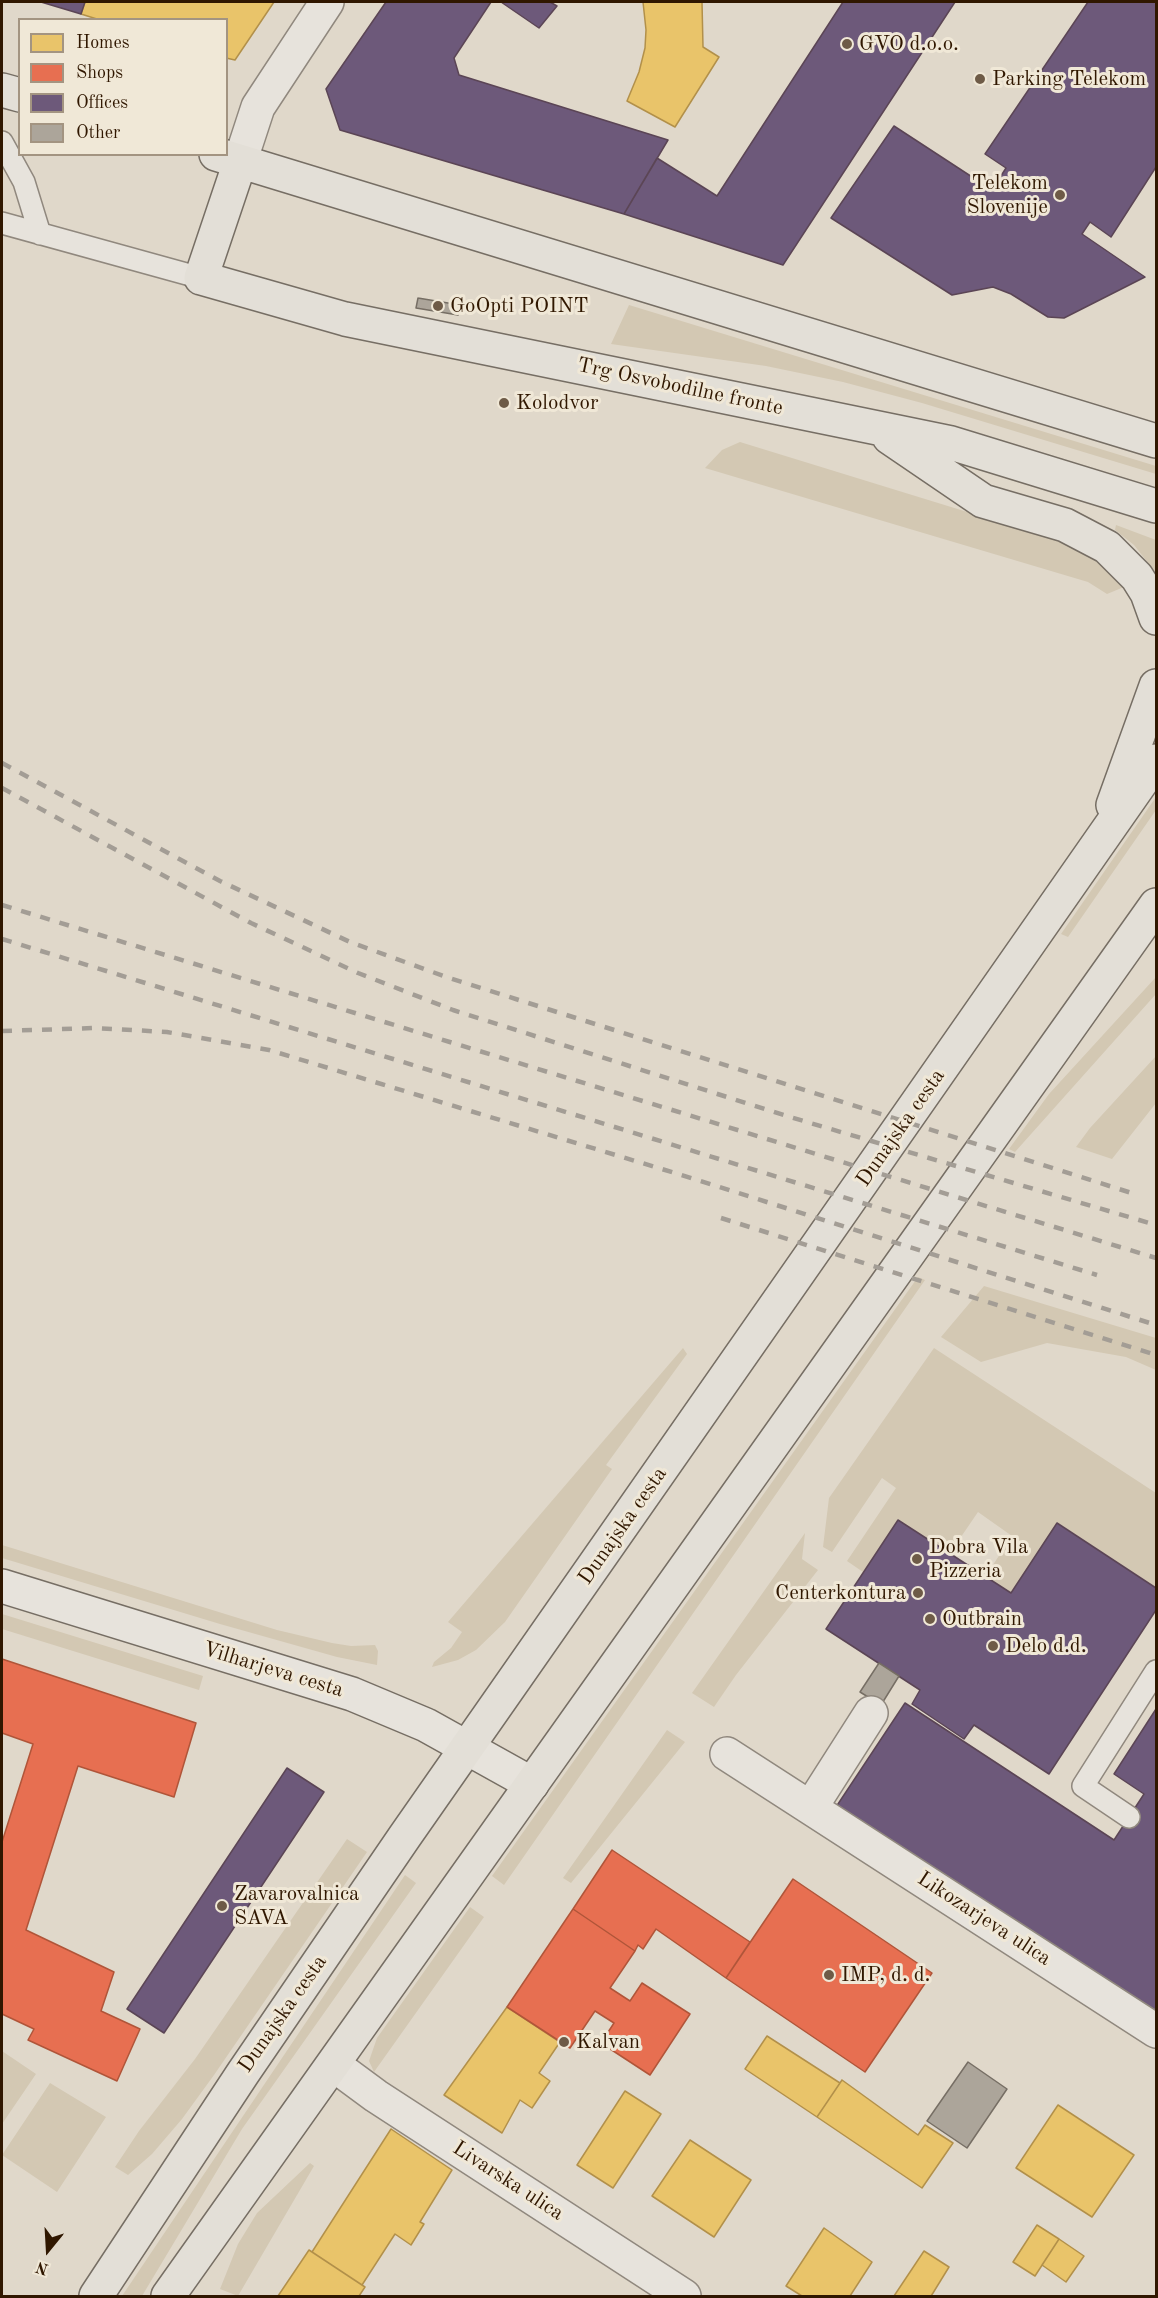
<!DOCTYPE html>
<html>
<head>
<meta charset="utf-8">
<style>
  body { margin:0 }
  #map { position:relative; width:1158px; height:2298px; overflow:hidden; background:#e0d8ca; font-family:"Old Standard TT",serif }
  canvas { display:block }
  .frame { position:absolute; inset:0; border:3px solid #301700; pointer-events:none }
  .legend { position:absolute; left:18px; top:18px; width:210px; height:138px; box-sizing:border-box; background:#f0e8d7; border:2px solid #a39481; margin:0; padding:8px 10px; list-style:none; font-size:18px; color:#301700 }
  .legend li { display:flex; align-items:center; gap:12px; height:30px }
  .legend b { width:30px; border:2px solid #a39481 }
  .north { position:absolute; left:18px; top:2220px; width:60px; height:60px; -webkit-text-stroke:4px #f0e8d7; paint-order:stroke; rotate:198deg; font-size:16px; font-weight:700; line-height:24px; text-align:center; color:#301700 }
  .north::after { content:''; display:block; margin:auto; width:21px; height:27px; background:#301700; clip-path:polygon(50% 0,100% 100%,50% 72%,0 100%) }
</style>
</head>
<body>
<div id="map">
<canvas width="1158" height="2298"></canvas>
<div class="frame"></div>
<ul class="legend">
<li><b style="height:16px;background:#e9c46a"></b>Homes</li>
<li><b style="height:16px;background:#e76f51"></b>Shops</li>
<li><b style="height:16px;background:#6d597a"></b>Offices</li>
<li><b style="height:16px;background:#aca59a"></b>Other</li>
</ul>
<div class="north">N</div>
</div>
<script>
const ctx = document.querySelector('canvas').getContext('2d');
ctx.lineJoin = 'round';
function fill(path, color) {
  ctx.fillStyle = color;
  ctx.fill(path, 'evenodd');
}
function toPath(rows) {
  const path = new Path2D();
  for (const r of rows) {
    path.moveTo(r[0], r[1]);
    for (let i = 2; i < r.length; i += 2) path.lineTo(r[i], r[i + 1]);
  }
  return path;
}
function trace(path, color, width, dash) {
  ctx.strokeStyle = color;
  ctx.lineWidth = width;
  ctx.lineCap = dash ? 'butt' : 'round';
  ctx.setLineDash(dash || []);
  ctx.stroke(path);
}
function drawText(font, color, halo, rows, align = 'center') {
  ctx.font = font + ' "Old Standard TT",serif';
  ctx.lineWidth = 6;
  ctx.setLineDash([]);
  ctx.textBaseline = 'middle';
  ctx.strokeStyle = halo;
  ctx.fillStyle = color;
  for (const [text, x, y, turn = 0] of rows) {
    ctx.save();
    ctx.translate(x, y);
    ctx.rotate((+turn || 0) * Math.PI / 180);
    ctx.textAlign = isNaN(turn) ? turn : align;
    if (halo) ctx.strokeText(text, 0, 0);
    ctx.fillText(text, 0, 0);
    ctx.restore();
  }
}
const green = toPath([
  [629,305,1156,466,1156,474,922,403,843,382,766,366,611,344],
  [740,442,1068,543,1096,558,1124,587,1107,594,1088,582,705,468,722,450],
  [1116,525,1156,540,1156,573,1134,545,1115,530],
  [1156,797,1156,810,1068,937,1061,934],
  [1156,977,1156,994,1015,1152,1009,1149,1049,1094],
  [1156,1056,1156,1103,1112,1159,1076,1147,1090,1128],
  [918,1277,925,1280,504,1885,492,1876],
  [984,1286,1156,1338,1156,1370,1126,1357,1047,1343,981,1362,941,1337],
  [683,1348,687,1354,606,1465,612,1469,505,1622,476,1650,458,1660,432,1667,434,1662,451,1648,462,1632,448,1622],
  [934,1348,1156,1493,1156,1588,1058,1523,1011,1593,985,1577,1012,1536,978,1512,950,1553,898,1520,863,1572,847,1561,896,1488,882,1478,832,1552,823,1547,829,1498],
  [805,1533,802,1559,818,1570,736,1675,714,1707,692,1693],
  [2,1545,277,1630,332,1643,351,1646,375,1645,378,1651,377,1665,337,1657,220,1624,2,1558],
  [2,1614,203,1676,199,1690,2,1629],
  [667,1730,685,1742,571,1883,563,1878],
  [347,1839,367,1852,214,2075,182,2119,152,2154,128,2175,115,2167,139,2131,195,2059],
  [405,1875,416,1883,242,2129,142,2296,122,2296],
  [470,1907,484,1917,374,2072,369,2061,377,2038],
  [2,2051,36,2074,2,2124],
  [50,2083,106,2117,57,2192,2,2155],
  [310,2163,314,2166,238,2296,220,2289,238,2244,257,2213]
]);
const homes = toPath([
  [85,2,274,2,235,60,226,58,226,20,100,20,81,14,85,2],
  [643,2,702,2,703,47,719,57,675,127,627,101,639,72,645,48,646,30,643,2],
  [507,2007,560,2042,539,2073,550,2081,532,2108,520,2100,502,2133,444,2095,507,2007],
  [767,2036,840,2083,817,2117,745,2069,767,2036],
  [842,2080,918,2135,925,2125,953,2143,922,2188,817,2117,842,2080],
  [625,2091,661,2114,613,2188,577,2165,625,2091],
  [1058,2105,1134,2155,1092,2217,1016,2168,1058,2105],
  [391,2129,452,2170,420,2222,424,2224,411,2245,395,2234,362,2285,312,2252,391,2129],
  [690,2140,751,2180,714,2237,652,2196,690,2140],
  [1037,2225,1059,2239,1035,2276,1013,2262,1037,2225],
  [824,2228,872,2262,850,2296,802,2296,786,2286,824,2228],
  [1059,2239,1084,2256,1066,2282,1042,2265,1059,2239],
  [309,2250,365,2287,359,2296,278,2296,309,2250],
  [924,2251,949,2267,933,2293,931,2296,894,2296,924,2251]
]);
const shops = toPath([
  [2,1659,196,1723,174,1797,78,1766,26,1930,114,1972,101,2011,140,2029,117,2081,28,2040,34,2029,2,2014,2,1842,33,1744,2,1733,2,1659],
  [612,1850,750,1942,726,1978,656,1929,643,1949,638,1945,635,1951,573,1909,612,1850],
  [793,1879,932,1973,865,2072,726,1978,793,1879],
  [573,1909,635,1951,610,1988,630,2001,642,1983,690,2014,650,2075,601,2043,614,2023,595,2011,570,2048,507,2007,573,1909]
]);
const offices = toPath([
  [41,2,85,2,81,14,41,2],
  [386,2,491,2,454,58,459,75,668,140,624,214,340,130,326,89,386,2],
  [501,2,550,2,557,6,539,28,501,2],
  [843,2,955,2,783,265,624,214,657,158,717,196,843,2],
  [1088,2,1156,2,1156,167,1111,237,1090,222,1082,234,1145,277,1064,318,1048,317,1011,294,993,287,952,295,831,218,894,126,992,190,1006,168,985,154,1088,2],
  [898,1520,1011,1593,1057,1523,1156,1588,1156,1610,1049,1774,974,1725,964,1739,912,1704,920,1690,826,1629,898,1520],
  [905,1703,1114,1840,1144,1794,1114,1774,1156,1709,1156,2017,836,1807,905,1703],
  [287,1768,324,1792,164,2033,127,2009,287,1768]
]);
const building = toPath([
  [418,298,460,305,458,315,416,308,418,298],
  [879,1663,899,1676,881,1705,860,1692,879,1663],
  [968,2062,1007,2089,967,2148,927,2121,968,2062]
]);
const lane = toPath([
  [2,142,24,182,40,234],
  [2,223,201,278],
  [1129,1817,1083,1786,1156,1671]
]);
const street = toPath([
  [240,162,258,107,327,2],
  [727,1754,1156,2031],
  [811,1807,871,1713],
  [334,2065,376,2096,684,2296]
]);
const secondary = toPath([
  [2,1586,352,1694,426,1725,532,1784]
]);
const primary = toPath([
  [2,90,20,95],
  [216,154,1156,441],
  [240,162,201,278,345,319,951,443,1156,506],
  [889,437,983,501,1065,525,1107,547,1137,577,1147,593,1156,618],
  [1113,805,1156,686],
  [96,2296,243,2073,405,1836,1156,761],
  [168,2296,1156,905]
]);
const rail = toPath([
  [2,763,220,881,350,942,449,978,1138,1195],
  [2,788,251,923,358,973,453,1010,790,1117,1156,1225],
  [2,905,1156,1258],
  [2,939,1097,1275],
  [2,1031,95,1028,167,1032,269,1050,675,1173,1156,1325],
  [721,1218,1156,1355]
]);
const markers = [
  [847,44,6,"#6e5b47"],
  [980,79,6,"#6e5b47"],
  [1060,195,6,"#6e5b47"],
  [438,306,6,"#6e5b47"],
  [504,403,6,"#6e5b47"],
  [917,1559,6,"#6e5b47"],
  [918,1593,6,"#6e5b47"],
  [930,1619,6,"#6e5b47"],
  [993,1646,6,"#6e5b47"],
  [222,1906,6,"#6e5b47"],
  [829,1975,6,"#6e5b47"],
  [564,2042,6,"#6e5b47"]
];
const poiNames = [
  ["GVO d.o.o.",859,44],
  ["Parking Telekom",992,79],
  ["Telekom",1048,183,"right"],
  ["Slovenije",1048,207,"right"],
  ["GoOpti POINT",450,306],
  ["Kolodvor",516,403],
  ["Dobra Vila",929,1547],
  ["Pizzeria",929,1571],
  ["Centerkontura",906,1593,"right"],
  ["Outbrain",942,1619],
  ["Delo d.d.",1005,1646],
  ["Zavarovalnica",234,1894],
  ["SAVA",234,1918],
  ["IMP, d. d.",841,1975],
  ["Kalvan",576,2042]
];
const streetNames = [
  ["Trg Osvobodilne fronte",680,387,12],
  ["Dunajska cesta",901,1128,-55],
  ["Dunajska cesta",623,1526,-55],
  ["Vilharjeva cesta",273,1670,17],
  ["Likozarjeva ulica",984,1919,33],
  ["Dunajska cesta",283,2014,-55],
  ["Livarska ulica",508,2181,33]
];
fill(green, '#d3c8b3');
fill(homes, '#e9c46a');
trace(homes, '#b2904a', 1.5);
fill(shops, '#e76f51');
trace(shops, '#b05539', 1.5);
fill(offices, '#6d597a');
trace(offices, '#5b4555', 1.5);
fill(building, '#aca59a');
trace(building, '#766e64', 1.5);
trace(lane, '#90887e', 24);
trace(street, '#90887e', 36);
trace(secondary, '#766e64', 36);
trace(primary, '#766e64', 36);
trace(lane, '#e7e3dc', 21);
trace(street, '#e7e3dc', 33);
trace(secondary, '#e7e3dc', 33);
trace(primary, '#e3dfd7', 33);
trace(rail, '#a39d95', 4.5, [10, 10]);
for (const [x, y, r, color] of markers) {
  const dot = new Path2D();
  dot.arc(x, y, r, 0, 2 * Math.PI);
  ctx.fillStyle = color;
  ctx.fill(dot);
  trace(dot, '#f0e8d7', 2);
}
drawText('21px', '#301700', '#f0e8d7', poiNames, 'left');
drawText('21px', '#301700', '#f0e8d7', streetNames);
</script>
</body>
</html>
